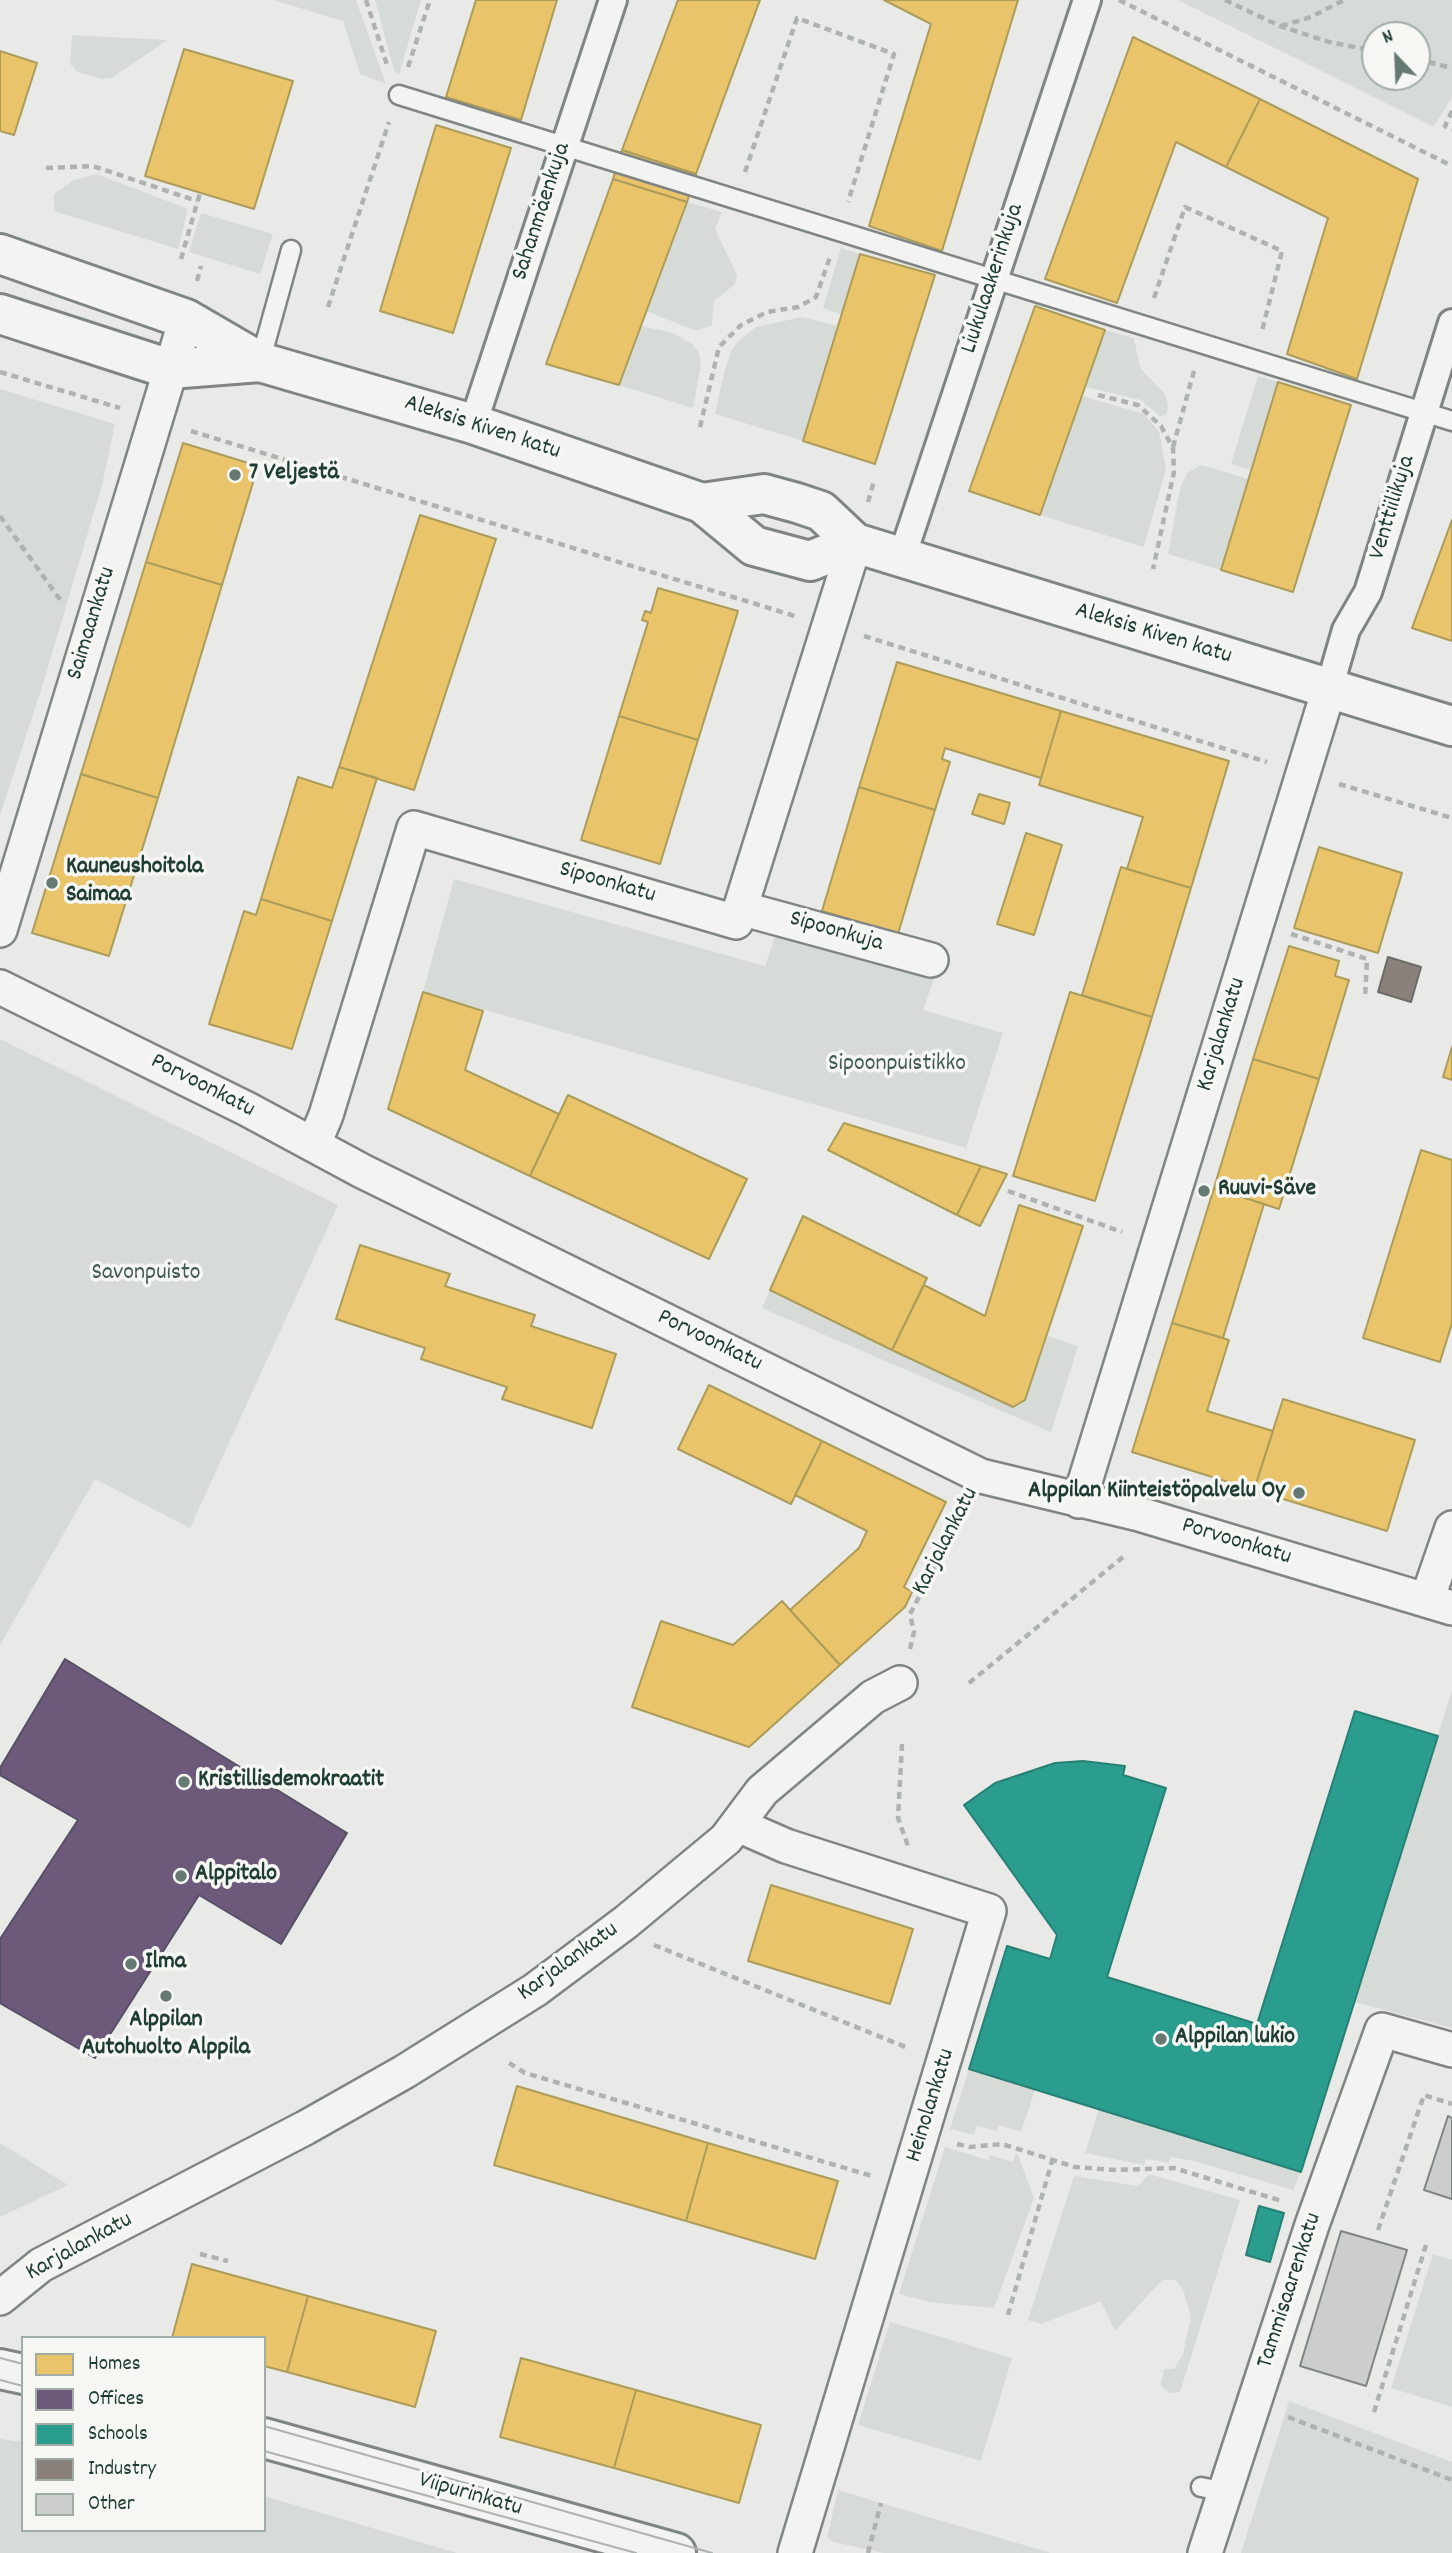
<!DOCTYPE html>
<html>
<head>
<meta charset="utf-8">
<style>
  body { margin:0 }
  #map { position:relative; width:1452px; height:2553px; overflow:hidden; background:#e9eae8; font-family:Dekko,sans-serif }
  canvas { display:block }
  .legend { position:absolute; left:21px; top:2336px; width:245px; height:196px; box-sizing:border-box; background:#f6f6f2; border:2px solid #a0aca6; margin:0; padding:9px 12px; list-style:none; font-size:21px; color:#1f3d34 }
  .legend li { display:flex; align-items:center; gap:14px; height:35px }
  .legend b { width:35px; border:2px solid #a0aca6 }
  .north { position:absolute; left:1361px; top:21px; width:70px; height:70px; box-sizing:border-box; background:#f6f6f2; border:2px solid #a0aca6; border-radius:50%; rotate:337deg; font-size:19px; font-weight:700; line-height:28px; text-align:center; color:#1f3d34 }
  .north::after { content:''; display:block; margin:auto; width:24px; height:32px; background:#667a73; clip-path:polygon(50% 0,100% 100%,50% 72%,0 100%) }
</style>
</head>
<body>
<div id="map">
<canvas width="1452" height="2553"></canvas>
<ul class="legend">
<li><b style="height:19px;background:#e9c46a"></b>Homes</li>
<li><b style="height:19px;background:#6d597a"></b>Offices</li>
<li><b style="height:19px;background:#2a9d8f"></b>Schools</li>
<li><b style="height:19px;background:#8a817c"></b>Industry</li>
<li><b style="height:19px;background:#cbcecc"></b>Other</li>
</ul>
<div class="north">N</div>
</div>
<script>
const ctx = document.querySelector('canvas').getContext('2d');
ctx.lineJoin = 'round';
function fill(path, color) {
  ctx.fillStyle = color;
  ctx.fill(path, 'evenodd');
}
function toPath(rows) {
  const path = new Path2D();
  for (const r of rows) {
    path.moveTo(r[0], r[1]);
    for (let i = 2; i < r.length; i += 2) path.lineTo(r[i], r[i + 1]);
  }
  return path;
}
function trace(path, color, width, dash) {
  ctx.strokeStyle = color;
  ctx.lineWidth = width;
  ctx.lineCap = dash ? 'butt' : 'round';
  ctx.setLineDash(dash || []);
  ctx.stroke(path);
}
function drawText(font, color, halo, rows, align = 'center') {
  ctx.font = font + ' Dekko,sans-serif';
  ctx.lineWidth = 7;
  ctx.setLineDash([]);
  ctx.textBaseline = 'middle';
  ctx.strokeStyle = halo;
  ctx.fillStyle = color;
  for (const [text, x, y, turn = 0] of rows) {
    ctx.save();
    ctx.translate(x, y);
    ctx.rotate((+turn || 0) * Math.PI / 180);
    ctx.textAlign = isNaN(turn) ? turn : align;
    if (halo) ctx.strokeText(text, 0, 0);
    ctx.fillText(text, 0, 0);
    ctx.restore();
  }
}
const green = toPath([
  [273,0,356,0,386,84,360,74,343,21],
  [375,0,421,0,399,75,394,70],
  [1178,0,1452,0,1452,97,1434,127],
  [1417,35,1417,77,1375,77,1375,35],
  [72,35,167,40,112,78,101,79,78,72,70,64],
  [97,174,188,209,178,249,54,211,54,194,74,180],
  [687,202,722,212,715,229,737,275,735,284,714,301,712,325,696,331,646,311],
  [201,213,273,234,260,274,189,252],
  [841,248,860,254,842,315,823,308],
  [802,317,838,326,803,441,715,414,725,369,732,349,741,339,756,327],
  [641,326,673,333,692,344,699,353,701,365,693,408,619,385],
  [1105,330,1134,338,1140,368,1165,394,1168,405,1167,413,1161,417,1141,400,1086,387],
  [1258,376,1278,382,1251,470,1231,464],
  [0,389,115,424,102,485,43,684,0,815],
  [1082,396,1144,414,1159,431,1166,469,1144,547,1040,515],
  [1201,465,1249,479,1221,570,1168,554,1180,488,1187,473],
  [454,879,765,966,778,928,935,976,923,1010,1003,1033,966,1148,423,992],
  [0,1039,338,1205,190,1528,95,1479,0,1645],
  [770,1290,1013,1407,1025,1400,1048,1336,1078,1346,1051,1432,762,1308],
  [1452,1690,1452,2028,1354,2002],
  [969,2069,1035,2090,1021,2132,999,2125,996,2131,977,2126,974,2135,950,2129],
  [1099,2109,1301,2172,1293,2190,1194,2161,1170,2157,1169,2163,1146,2159,1144,2165,1085,2153],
  [0,2143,68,2185,0,2217],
  [945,2147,988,2160,990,2155,1013,2162,1015,2154,1018,2155,1034,2198,994,2308,929,2302,899,2294],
  [1149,2174,1240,2200,1180,2392,1170,2393,1161,2386,1164,2369,1174,2369,1183,2354,1191,2317,1183,2289,1176,2280,1162,2280,1115,2331,1101,2301,1041,2324,1028,2320,1074,2176,1138,2186],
  [1433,2254,1452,2260,1452,2407,1391,2388],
  [890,2322,1012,2358,981,2461,858,2425],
  [1289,2401,1452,2462,1452,2553,1241,2553],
  [0,2439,23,2442,23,2530,264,2530,264,2496,457,2553,0,2553],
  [838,2490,881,2503,1051,2553,883,2553,834,2542,827,2538]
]);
const homes = toPath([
  [476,0,557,0,521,120,446,97,476,0],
  [678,0,760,0,696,174,622,150,678,0],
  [884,0,1018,0,942,251,869,226,931,24,884,0],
  [1133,37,1260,99,1226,167,1176,142,1117,303,1045,279,1133,37],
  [184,49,293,81,254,209,145,176,184,49],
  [0,51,37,63,14,135,0,131,0,51],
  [1260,99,1418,179,1357,379,1287,354,1328,218,1226,167,1260,99],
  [436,125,511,148,453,333,380,311,436,125],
  [622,150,696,174,687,202,613,179,622,150],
  [613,179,687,202,619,385,546,364,613,179],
  [860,254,935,275,875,464,803,441,860,254],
  [1035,306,1105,330,1040,515,969,491,1035,306],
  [1278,382,1351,405,1293,592,1221,570,1278,382],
  [183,443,258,466,222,585,146,562,183,443],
  [420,515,496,539,414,790,339,767,420,515],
  [1452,520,1452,641,1412,628,1452,520],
  [146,562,222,585,158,798,81,774,146,562],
  [658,588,738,611,698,740,619,716,648,622,642,620,645,611,651,613,658,588],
  [897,662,1061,711,1041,778,945,748,942,759,950,762,935,810,859,787,897,662],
  [1061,711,1229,761,1191,888,1127,869,1143,817,1039,785,1061,711],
  [619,716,698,740,660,864,581,840,619,716],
  [339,767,377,778,332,921,261,899,298,777,332,788,339,767],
  [81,774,158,798,109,956,32,933,81,774],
  [859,787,935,810,898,934,822,911,859,787],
  [979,794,1010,803,1004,824,972,814,979,794],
  [1026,833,1062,845,1034,935,997,924,1026,833],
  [1319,847,1402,873,1378,953,1294,928,1319,847],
  [1121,867,1191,888,1152,1017,1082,995,1121,867],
  [261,899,332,921,292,1049,209,1024,244,911,256,915,261,899],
  [1289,946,1339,961,1335,976,1349,980,1319,1079,1253,1059,1289,946],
  [423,992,483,1011,465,1070,559,1114,530,1176,388,1109,423,992],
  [1070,992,1152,1017,1095,1201,1013,1176,1070,992],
  [1452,1047,1452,1080,1443,1077,1452,1047],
  [1253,1059,1319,1079,1279,1209,1214,1188,1253,1059],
  [568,1095,747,1179,709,1259,530,1176,568,1095],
  [844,1123,981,1166,957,1215,828,1150,844,1123],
  [1421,1150,1452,1160,1452,1323,1440,1362,1363,1338,1421,1150],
  [981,1166,1007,1174,980,1226,957,1215,981,1166],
  [1214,1188,1264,1204,1223,1338,1172,1323,1214,1188],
  [1019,1205,1083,1226,1025,1400,1013,1407,892,1350,924,1285,985,1316,1019,1205],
  [803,1216,927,1278,892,1350,770,1290,803,1216],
  [360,1245,450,1274,445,1286,535,1315,531,1326,616,1354,592,1428,502,1399,507,1387,421,1359,425,1348,336,1319,360,1245],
  [1172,1323,1229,1340,1207,1411,1273,1431,1254,1490,1132,1452,1172,1323],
  [709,1385,822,1441,791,1504,678,1449,709,1385],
  [1283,1399,1415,1440,1387,1531,1254,1490,1283,1399],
  [822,1441,946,1502,904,1587,912,1592,905,1607,840,1665,790,1610,859,1548,867,1531,795,1495,822,1441],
  [782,1601,840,1665,749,1747,632,1707,661,1621,733,1645,782,1601],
  [771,1885,913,1929,890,2004,748,1961,771,1885],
  [517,2086,708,2143,686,2221,494,2165,517,2086],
  [708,2143,838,2181,815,2259,686,2221,708,2143],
  [192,2264,308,2296,287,2372,264,2366,264,2338,172,2338,192,2264],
  [308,2296,436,2331,415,2407,287,2372,308,2296],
  [521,2358,636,2390,614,2468,500,2437,521,2358],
  [636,2390,761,2425,739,2503,614,2468,636,2390]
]);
const offices = toPath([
  [65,1659,347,1833,281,1944,199,1895,95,2058,0,2003,0,1939,78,1820,0,1775,0,1768,65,1659]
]);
const schools = toPath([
  [1355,1711,1438,1736,1301,2172,969,2069,1007,1946,1050,1959,1057,1935,964,1805,995,1783,1055,1763,1083,1761,1125,1766,1123,1775,1166,1788,1107,1977,1257,2024,1355,1711],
  [1259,2206,1284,2213,1270,2262,1246,2255,1259,2206]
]);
const industry = toPath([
  [1388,957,1421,967,1411,1002,1378,992,1388,957]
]);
const building = toPath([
  [1448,2116,1452,2118,1452,2199,1424,2190,1448,2116],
  [1341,2231,1407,2250,1366,2386,1300,2366,1341,2231]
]);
const path = toPath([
  [366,0,388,68],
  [1119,0,1452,166],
  [1225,0,1280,26,1329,42,1375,51],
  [1281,26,1311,17,1344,0],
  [1417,59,1452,68],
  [408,67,430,0],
  [1452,111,1445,126,1452,130],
  [46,168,93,166,197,201],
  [745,172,797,18,894,54,848,202],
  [181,259,200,193],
  [197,281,201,266],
  [1154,298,1185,207,1282,251,1262,331],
  [328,307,389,122],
  [0,372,120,408],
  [1098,395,1138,405,1161,426,1173,448,1174,472,1153,569],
  [700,427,719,347,741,325,767,312,798,307,816,297,830,257],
  [191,431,795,616],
  [1173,447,1194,371],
  [868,502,874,481],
  [0,516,61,601],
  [864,636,1267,762],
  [1339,784,1452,818],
  [1291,934,1367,959,1365,998],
  [1008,1191,1122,1232],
  [910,1649,914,1632,910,1614,966,1508],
  [969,1683,1123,1557],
  [902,1744,898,1818,908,1846],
  [654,1945,908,2048],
  [509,2063,525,2073,872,2176],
  [957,2144,970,2147,1002,2144,1075,2167,1115,2170,1174,2168,1282,2201],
  [1378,2230,1424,2095,1452,2104],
  [200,2254,228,2261],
  [1008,2315,1052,2161],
  [1374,2412,1426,2245],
  [1288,2417,1452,2480],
  [868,2553,881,2503]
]);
const service = toPath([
  [399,95,1452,421],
  [260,362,291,250],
  [1201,2487,1226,2492]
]);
const pedestrian = toPath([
  [473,424,613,0],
  [902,557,1087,0],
  [1329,689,1346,630,1368,592,1452,323]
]);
const minor = toPath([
  [740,908,931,960],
  [0,930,186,319],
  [0,987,247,1109,362,1171,981,1476,1139,1514,1452,1608],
  [314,1144,326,1115,414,828,736,922,855,543],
  [1079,1501,1329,689],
  [1427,1600,1452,1528],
  [738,1825,786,1846,989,1911,795,2553],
  [0,2298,41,2265,305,2128,404,2072,535,1990,626,1922,726,1839,762,1791,873,1697,900,1683],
  [1205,2553,1312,2225,1382,2030,1452,2050]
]);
const tertiary = toPath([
  [0,2369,23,2374],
  [264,2438,676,2553]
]);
const secondary = toPath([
  [0,254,186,319,260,362,473,424,702,503,754,546,810,561,855,543],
  [0,314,170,369,260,362],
  [702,503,764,494,797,503,821,511,855,543,1452,726]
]);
const tram = toPath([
  [0,2358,23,2364],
  [0,2380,23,2386],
  [264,2426,712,2553],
  [264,2451,636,2553]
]);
const markers = [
  [235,475,7,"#667a73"],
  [52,883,7,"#667a73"],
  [1204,1191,7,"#667a73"],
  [1299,1493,7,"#667a73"],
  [184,1782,7,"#667a73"],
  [181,1876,7,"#667a73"],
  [131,1964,7,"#667a73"],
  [166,1996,7,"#667a73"],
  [1161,2039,7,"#667a73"]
];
const streetNames = [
  ["Sahanmäenkuja",543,212,-72],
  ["Liukulaakerinkuja",994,279,-72],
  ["Aleksis Kiven katu",482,429,18],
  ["Venttiilikuja",1394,508,-73],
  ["Saimaankatu",93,624,-73],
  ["Aleksis Kiven katu",1153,635,17],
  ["Sipoonkatu",607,884,16],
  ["Sipoonkuja",836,933,16],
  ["Karjalankatu",1223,1035,-73],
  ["Porvoonkatu",202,1087,27],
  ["Porvoonkatu",709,1342,26],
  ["Karjalankatu",947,1542,-63],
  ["Porvoonkatu",1236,1543,17],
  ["Karjalankatu",569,1963,-36],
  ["Heinolankatu",932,2106,-73],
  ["Karjalankatu",80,2248,-29],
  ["Tammisaarenkatu",1291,2291,-72],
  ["Viipurinkatu",470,2496,16]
];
const poiNames = [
  ["7 Veljestä",249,475],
  ["Kauneushoitola",66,869],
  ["Saimaa",66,897],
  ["Ruuvi-Säve",1218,1191],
  ["Alppilan Kiinteistöpalvelu Oy",1285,1493,"right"],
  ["Kristillisdemokraatit",198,1782],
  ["Alppitalo",195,1876],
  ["Ilma",145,1964],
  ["Alppilan",166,2022,"center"],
  ["Autohuolto Alppila",166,2050,"center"],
  ["Alppilan lukio",1175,2039]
];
const parkNames = [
  ["Sipoonpuistikko",897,1066],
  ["Savonpuisto",146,1275]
];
fill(green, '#d6dbd7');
fill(homes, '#e9c46a');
trace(homes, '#ac9c5a', 2);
fill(offices, '#6d597a');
trace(offices, '#565165', 2);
fill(schools, '#2a9d8f');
trace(schools, '#278074', 2);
fill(industry, '#8a817c');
trace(industry, '#6a6d66', 2);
fill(building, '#cbcecc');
trace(building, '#7f8583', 2);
trace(service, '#7f8583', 23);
trace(pedestrian, '#7f8583', 32);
trace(minor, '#7f8583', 38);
trace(tertiary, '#7f8583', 44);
trace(secondary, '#7f8583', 44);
trace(path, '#aeb2b0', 4.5, [7, 5]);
trace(service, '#f3f3f1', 18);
trace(pedestrian, '#f3f3f1', 26);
trace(minor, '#f3f3f1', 33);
trace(tertiary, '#f3f3f1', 38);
trace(secondary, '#f3f3f1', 38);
trace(tram, '#aeb2b0', 2);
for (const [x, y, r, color] of markers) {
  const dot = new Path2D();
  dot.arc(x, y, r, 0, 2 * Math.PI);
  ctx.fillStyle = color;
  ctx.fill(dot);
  trace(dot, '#f6f6f2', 2.5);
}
drawText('24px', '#1f3d34', '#f6f6f2', streetNames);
drawText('bold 24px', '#1f3d34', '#f6f6f2', poiNames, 'left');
drawText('24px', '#415a52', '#f6f6f2', parkNames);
</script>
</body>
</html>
